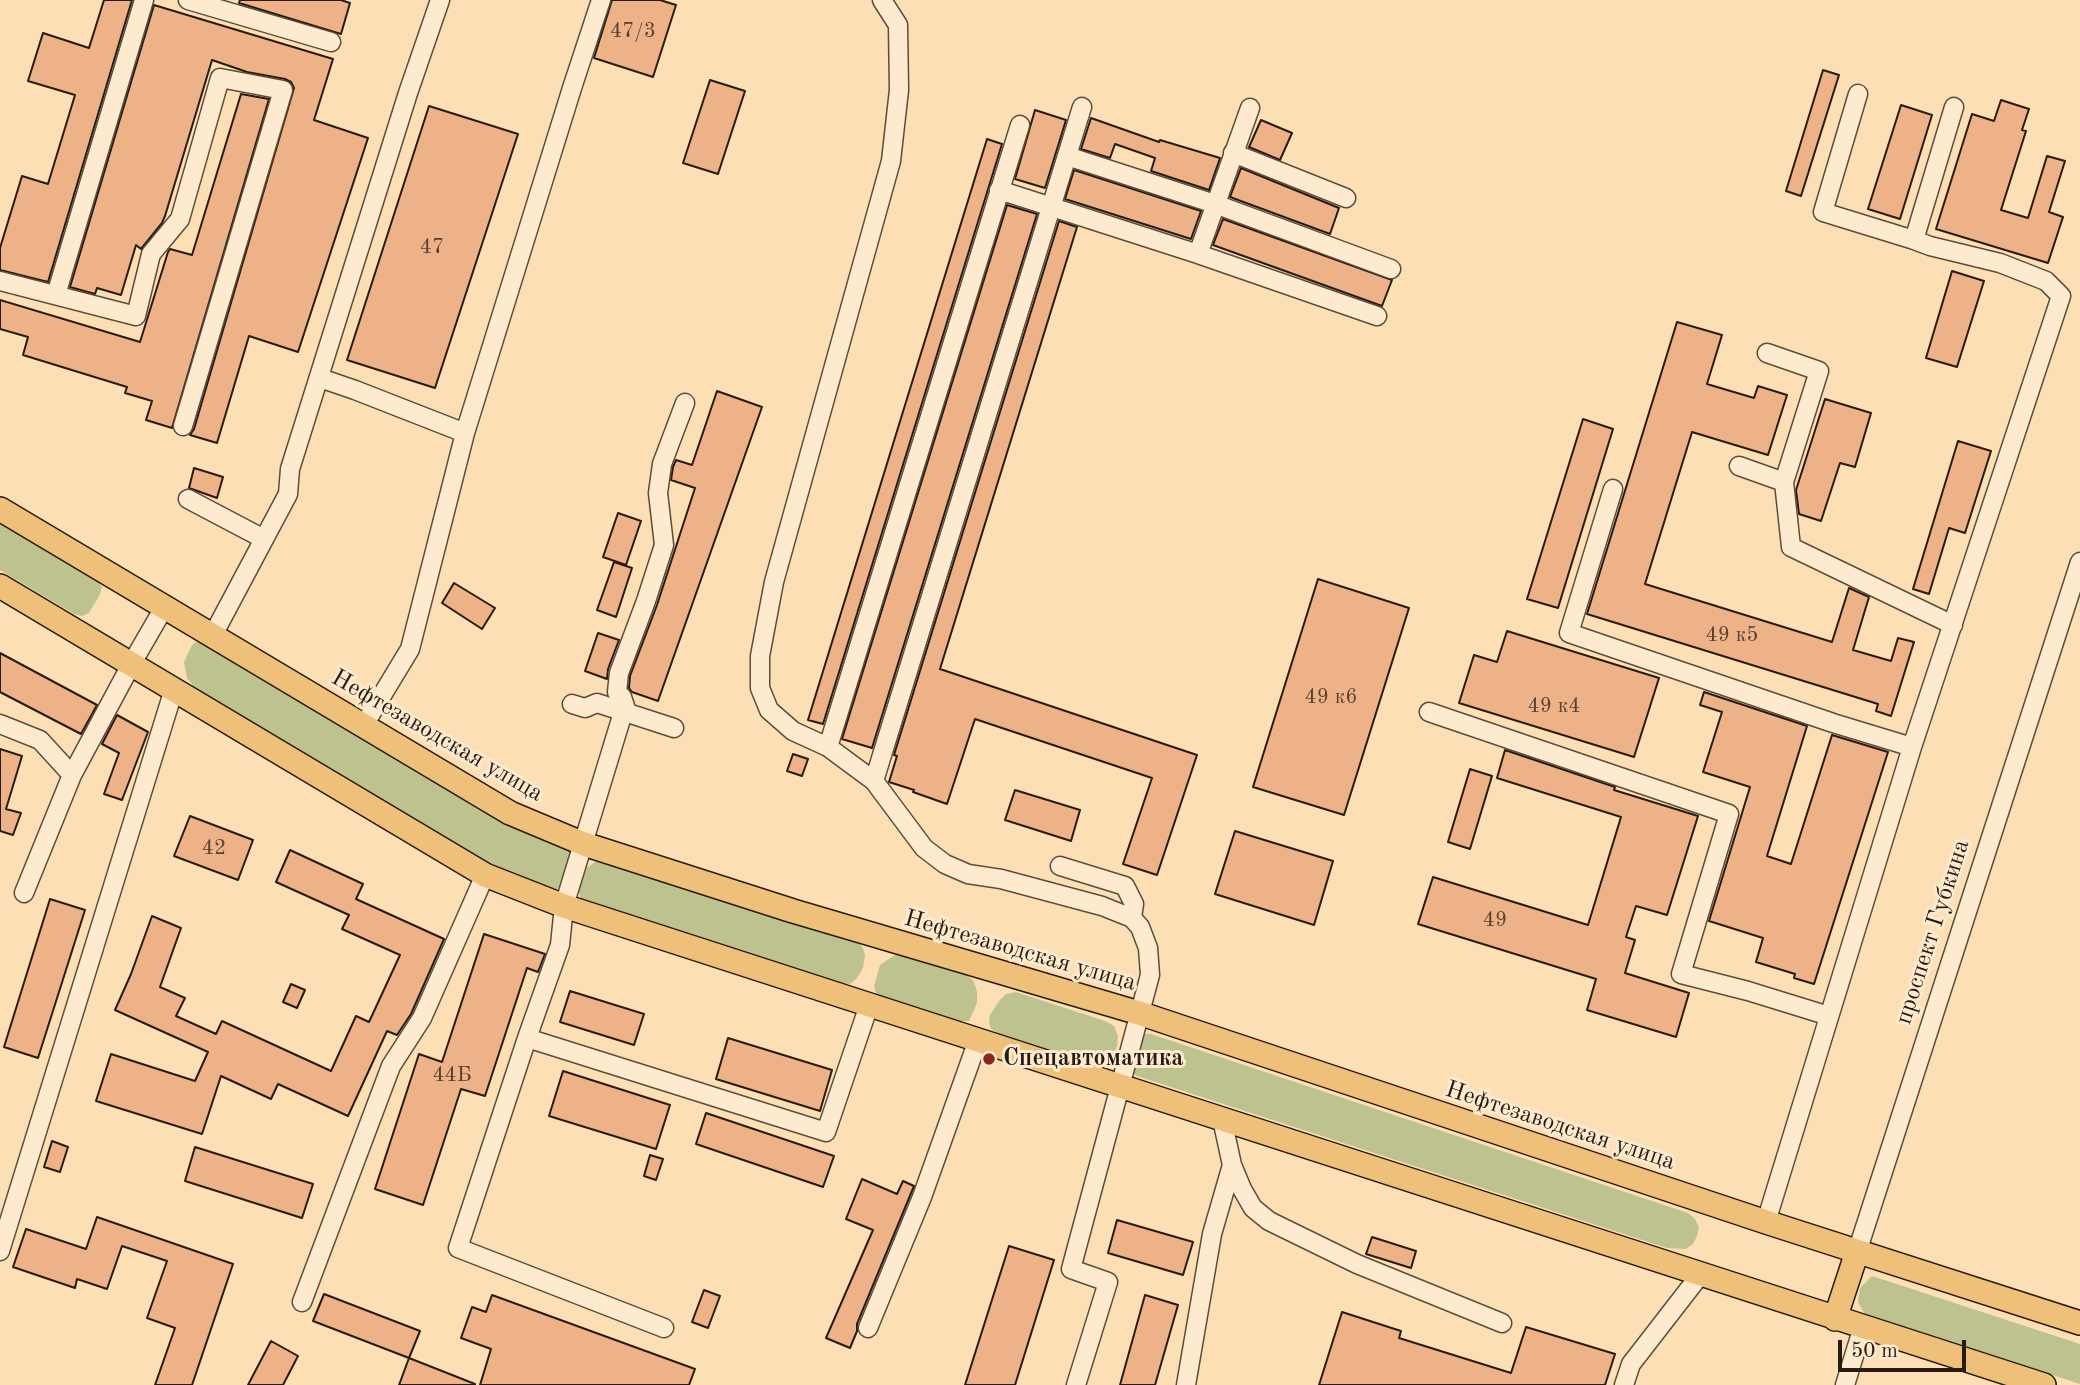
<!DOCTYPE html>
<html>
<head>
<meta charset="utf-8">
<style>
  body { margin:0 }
  #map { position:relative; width:2080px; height:1385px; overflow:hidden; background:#fcdfb5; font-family:"Old Standard TT",serif }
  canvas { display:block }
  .scale { position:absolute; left:1838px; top:1340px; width:128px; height:32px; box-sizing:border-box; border:4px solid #271b12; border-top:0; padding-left:9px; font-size:21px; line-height:24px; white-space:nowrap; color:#271b12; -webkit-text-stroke:5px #fdeacf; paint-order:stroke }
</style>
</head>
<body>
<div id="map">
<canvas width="2080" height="1385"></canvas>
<div class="scale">50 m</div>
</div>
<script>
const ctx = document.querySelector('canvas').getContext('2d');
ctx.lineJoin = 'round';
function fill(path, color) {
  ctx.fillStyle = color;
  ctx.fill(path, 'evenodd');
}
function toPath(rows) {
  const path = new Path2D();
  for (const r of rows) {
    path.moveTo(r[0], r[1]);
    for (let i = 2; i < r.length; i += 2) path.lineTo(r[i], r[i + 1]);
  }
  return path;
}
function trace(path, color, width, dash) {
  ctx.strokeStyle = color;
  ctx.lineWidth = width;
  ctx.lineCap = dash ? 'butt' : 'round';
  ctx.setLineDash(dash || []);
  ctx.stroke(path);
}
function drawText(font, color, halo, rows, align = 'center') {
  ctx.font = font + ' "Old Standard TT",serif';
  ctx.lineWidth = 6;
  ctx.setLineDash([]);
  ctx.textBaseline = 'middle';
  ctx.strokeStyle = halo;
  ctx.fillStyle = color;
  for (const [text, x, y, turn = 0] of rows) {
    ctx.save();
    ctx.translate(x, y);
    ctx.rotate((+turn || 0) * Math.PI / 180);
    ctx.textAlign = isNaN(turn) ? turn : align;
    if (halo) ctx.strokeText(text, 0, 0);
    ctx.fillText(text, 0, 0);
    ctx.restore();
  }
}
const green = toPath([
  [0,524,98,582,102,587,99,596,89,613,82,616,74,614,0,570],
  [197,641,204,641,510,825,561,846,570,851,572,863,563,883,557,889,546,888,488,864,195,688,187,678,184,662,192,645],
  [598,860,858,942,863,948,865,956,863,968,857,978,850,984,838,983,584,903,580,897,579,889,585,869],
  [898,953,966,975,973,980,977,991,977,1003,969,1021,961,1021,882,998,876,993,874,986,880,965],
  [1016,992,1105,1021,1114,1026,1118,1036,1117,1046,1112,1060,1106,1066,1100,1066,998,1034,991,1029,989,1022,990,1015,999,1001,1006,994],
  [1141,1034,1151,1034,1688,1213,1695,1219,1699,1227,1697,1236,1693,1244,1686,1249,1667,1248,1137,1076,1132,1072],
  [1872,1276,2080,1344,2080,1384,1865,1314,1858,1302,1860,1288]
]);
const building = toPath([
  [104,0,132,0,48,282,0,270,0,248,22,176,48,184,75,95,28,81,43,33,89,48,104,0],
  [240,0,341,0,350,3,341,34,239,3,240,0],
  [612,0,660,0,676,5,653,77,594,58,612,0],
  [154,5,333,59,314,120,368,138,298,352,249,336,217,443,190,435,194,429,294,88,291,82,285,79,247,72,212,60,165,216,162,223,141,249,136,245,121,295,97,288,95,294,70,287,154,5],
  [1823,70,1839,75,1801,196,1786,191,1823,70],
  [710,80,745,91,718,174,683,163,710,80],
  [241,94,269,99,172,428,146,420,152,401,125,393,127,387,23,355,28,337,0,329,0,300,140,342,168,252,170,249,192,255,241,94],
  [2001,100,2029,109,2022,130,2026,131,2001,210,2028,218,2047,156,2065,161,2049,212,2063,217,2048,263,1936,229,1972,114,1994,121,2001,100],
  [1901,105,1932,115,1900,219,1868,209,1901,105],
  [429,106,518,134,435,388,347,360,429,106],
  [1035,110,1066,120,1045,188,1015,179,1035,110],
  [1091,118,1159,142,1160,140,1220,158,1209,190,1151,171,1155,158,1115,144,1110,158,1081,149,1091,118],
  [1261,120,1292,133,1280,160,1249,147,1261,120],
  [987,139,1002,144,823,724,808,720,987,139],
  [1241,168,1339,208,1330,234,1230,197,1241,168],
  [1074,170,1201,211,1191,239,1065,199,1074,170],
  [1007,205,1037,214,872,748,842,739,1007,205],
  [1223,219,1392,280,1382,306,1213,245,1223,219],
  [1059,221,1077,227,940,669,1197,755,1157,875,1123,864,1152,778,975,719,947,804,913,792,914,790,889,782,897,756,894,755,1059,221],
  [1952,271,1984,281,1957,367,1926,358,1952,271],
  [1677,322,1722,335,1707,384,1754,398,1758,386,1787,395,1768,455,1692,432,1645,584,1832,642,1849,588,1869,597,1853,650,1891,661,1898,638,1914,642,1891,716,1876,711,1878,704,1587,614,1677,322],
  [717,391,762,407,658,701,632,692,629,688,630,676,657,605,695,488,671,480,673,467,676,460,692,465,717,391],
  [1825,399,1871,413,1855,467,1840,463,1821,521,1799,514,1796,490,1825,399],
  [1583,419,1613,429,1558,608,1527,599,1583,419],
  [1958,441,1991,451,1965,533,1949,528,1929,594,1913,589,1958,441],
  [194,468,223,477,217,498,189,488,194,468],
  [618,513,641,521,626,565,603,557,618,513],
  [614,562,632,568,616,617,597,610,614,562],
  [1318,579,1409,608,1344,815,1253,787,1318,579],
  [454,583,495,608,482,629,442,603,454,583],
  [1507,631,1659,678,1634,757,1459,703,1474,655,1497,662,1507,631],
  [598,633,619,640,608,669,607,679,585,671,598,633],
  [0,653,97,705,81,734,0,692,0,653],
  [1704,692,1807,726,1767,856,1791,864,1832,735,1888,752,1814,984,1794,978,1795,974,1756,962,1763,938,1709,921,1750,787,1703,772,1722,712,1700,705,1704,692],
  [117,715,148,732,122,800,104,794,119,753,102,744,117,715],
  [0,749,22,756,6,809,21,813,13,835,0,831,0,749],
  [1505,750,1615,787,1614,790,1698,816,1667,915,1636,906,1626,937,1635,940,1625,973,1689,993,1676,1037,1587,1010,1596,979,1418,924,1433,877,1588,925,1621,817,1497,778,1505,750],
  [793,754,808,759,802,776,787,771,793,754],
  [1470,769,1492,776,1470,849,1448,842,1470,769],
  [1015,790,1080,810,1071,841,1005,820,1015,790],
  [190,816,253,840,238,880,174,856,190,816],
  [1235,831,1333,861,1314,925,1215,894,1235,831],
  [290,850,363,884,356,899,444,939,411,1014,397,1035,387,1031,348,1116,278,1084,271,1099,221,1076,202,1134,96,1101,111,1054,195,1081,208,1052,115,1010,131,974,152,916,181,928,160,987,185,998,176,1016,216,1034,222,1021,331,1071,356,1016,369,1022,400,955,342,929,349,915,276,882,290,850],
  [50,899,85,910,38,1058,4,1047,50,899],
  [484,934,545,954,538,972,527,968,485,1096,461,1089,423,1205,375,1189,419,1054,442,1062,484,934],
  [291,984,305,990,297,1008,283,1002,291,984],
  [570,991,644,1014,634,1045,560,1022,570,991],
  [728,1038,832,1070,820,1111,716,1079,728,1038],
  [563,1071,670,1105,656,1149,549,1116,563,1071],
  [706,1113,834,1156,823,1187,696,1144,706,1113],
  [52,1141,68,1147,60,1172,44,1167,52,1141],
  [195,1147,313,1184,302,1218,185,1181,195,1147],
  [650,1155,663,1159,656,1180,644,1176,650,1155],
  [862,1179,897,1194,903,1181,914,1186,857,1324,857,1331,850,1348,826,1338,873,1230,846,1219,862,1179],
  [97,1217,233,1264,192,1385,155,1385,175,1328,147,1318,167,1261,122,1246,107,1289,77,1279,75,1288,13,1267,26,1229,86,1249,97,1217],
  [1117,1220,1193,1242,1183,1275,1108,1253,1117,1220],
  [1372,1237,1416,1251,1411,1268,1366,1254,1372,1237],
  [1009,1246,1054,1260,1015,1385,965,1385,1009,1246],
  [704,1290,720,1296,708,1328,692,1322,704,1290],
  [324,1294,420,1331,409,1358,313,1321,324,1294],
  [492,1295,695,1369,689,1385,480,1385,491,1349,461,1338,472,1307,486,1312,492,1295],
  [1145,1295,1178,1305,1155,1385,1120,1385,1145,1295],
  [1342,1312,1401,1331,1399,1338,1511,1373,1526,1327,1615,1354,1605,1385,1319,1385,1342,1312],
  [271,1341,298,1356,283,1385,248,1385,271,1341],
  [409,1358,475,1384,475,1385,399,1385,409,1358]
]);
const minor = toPath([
  [188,0,331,42],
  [882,0,898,25,899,90,891,161,774,582,760,656,760,688,769,710,793,731,828,747,874,781,924,848,945,864,968,874,1001,879,1102,906,1132,918,1140,927,1148,948,1150,975,1071,1269,1108,1282,1076,1385],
  [1858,94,1823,212,1914,240],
  [1233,153,1346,198],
  [1067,156,1215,204,1391,269],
  [999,190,1198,254,1377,316],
  [1198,254,1250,108],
  [0,281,136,316,151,254,180,219,220,78,283,90,183,426],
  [56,295,144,0],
  [1767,353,1819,371,1784,482],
  [320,378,355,390,465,433,410,649,364,725],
  [465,433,572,88,601,0],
  [1739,466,1784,482,1791,547,1953,625],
  [1613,489,1569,633,1833,723,1912,747],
  [188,499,264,539],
  [213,635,288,494,290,469,408,93,440,0],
  [572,704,585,708,597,703,674,728],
  [1429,712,1729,814,1681,974,1748,991,1829,1016],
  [0,724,40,740,72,775],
  [828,747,1020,125],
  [874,781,1082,107],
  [1060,866,1125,886,1134,904,1132,918],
  [24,893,72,775,132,663,165,606],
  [527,1038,560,945,564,906,625,706,622,697,617,692,619,673,646,601,664,545,658,493,662,464,685,403],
  [1222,1119,1232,1165,1242,1189,1253,1208,1269,1221,1357,1264,1502,1323],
  [1766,1222,1912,747,2061,296,2046,281,2000,263,1930,246,1914,240,1954,107],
  [0,1251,174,689],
  [1857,1252,2080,562],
  [302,1302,391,1066,422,1018,485,875],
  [664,1328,458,1248,527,1038,826,1132,869,1005],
  [868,1328,922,1197,978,1040],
  [1186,1385,1212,1234,1232,1165],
  [1624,1385,1631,1364,1700,1275],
  [1845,1385,1863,1327]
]);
const major = toPath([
  [0,509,510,813,584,844,793,911,1139,1013,1766,1222,2080,1323],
  [0,586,485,875,564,906,2044,1385],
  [1835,1319,1857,1252]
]);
const markers = [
  [989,1059,7,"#8f2418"]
];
const numberNames = [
  ["47/3",633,31],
  ["47",432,247],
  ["49 к5",1732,635],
  ["49 к6",1331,697],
  ["49 к4",1554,706],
  ["42",214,848],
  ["49",1495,920],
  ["44Б",452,1075]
];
const streetNames = [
  ["Нефтезаводская улица",437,736,30],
  ["проспект Губкина",1933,932,-72],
  ["Нефтезаводская улица",1020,951,16],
  ["Нефтезаводская улица",1560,1126,18]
];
const poiNames = [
  ["Спецавтоматика",1003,1059]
];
fill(green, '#bec28e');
fill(building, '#eeb289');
trace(building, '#271b12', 2);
trace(minor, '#5c4c3b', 21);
trace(major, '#271b12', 26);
trace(minor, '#fdeacf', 18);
trace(major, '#eec07a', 23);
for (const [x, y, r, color] of markers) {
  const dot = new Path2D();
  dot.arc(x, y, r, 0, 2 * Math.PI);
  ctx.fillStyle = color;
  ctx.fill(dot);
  trace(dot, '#fdeacf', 2.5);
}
drawText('21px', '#594130', null, numberNames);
drawText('24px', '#271b12', '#fdeacf', streetNames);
drawText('bold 24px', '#271b12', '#fdeacf', poiNames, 'left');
</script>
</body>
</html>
